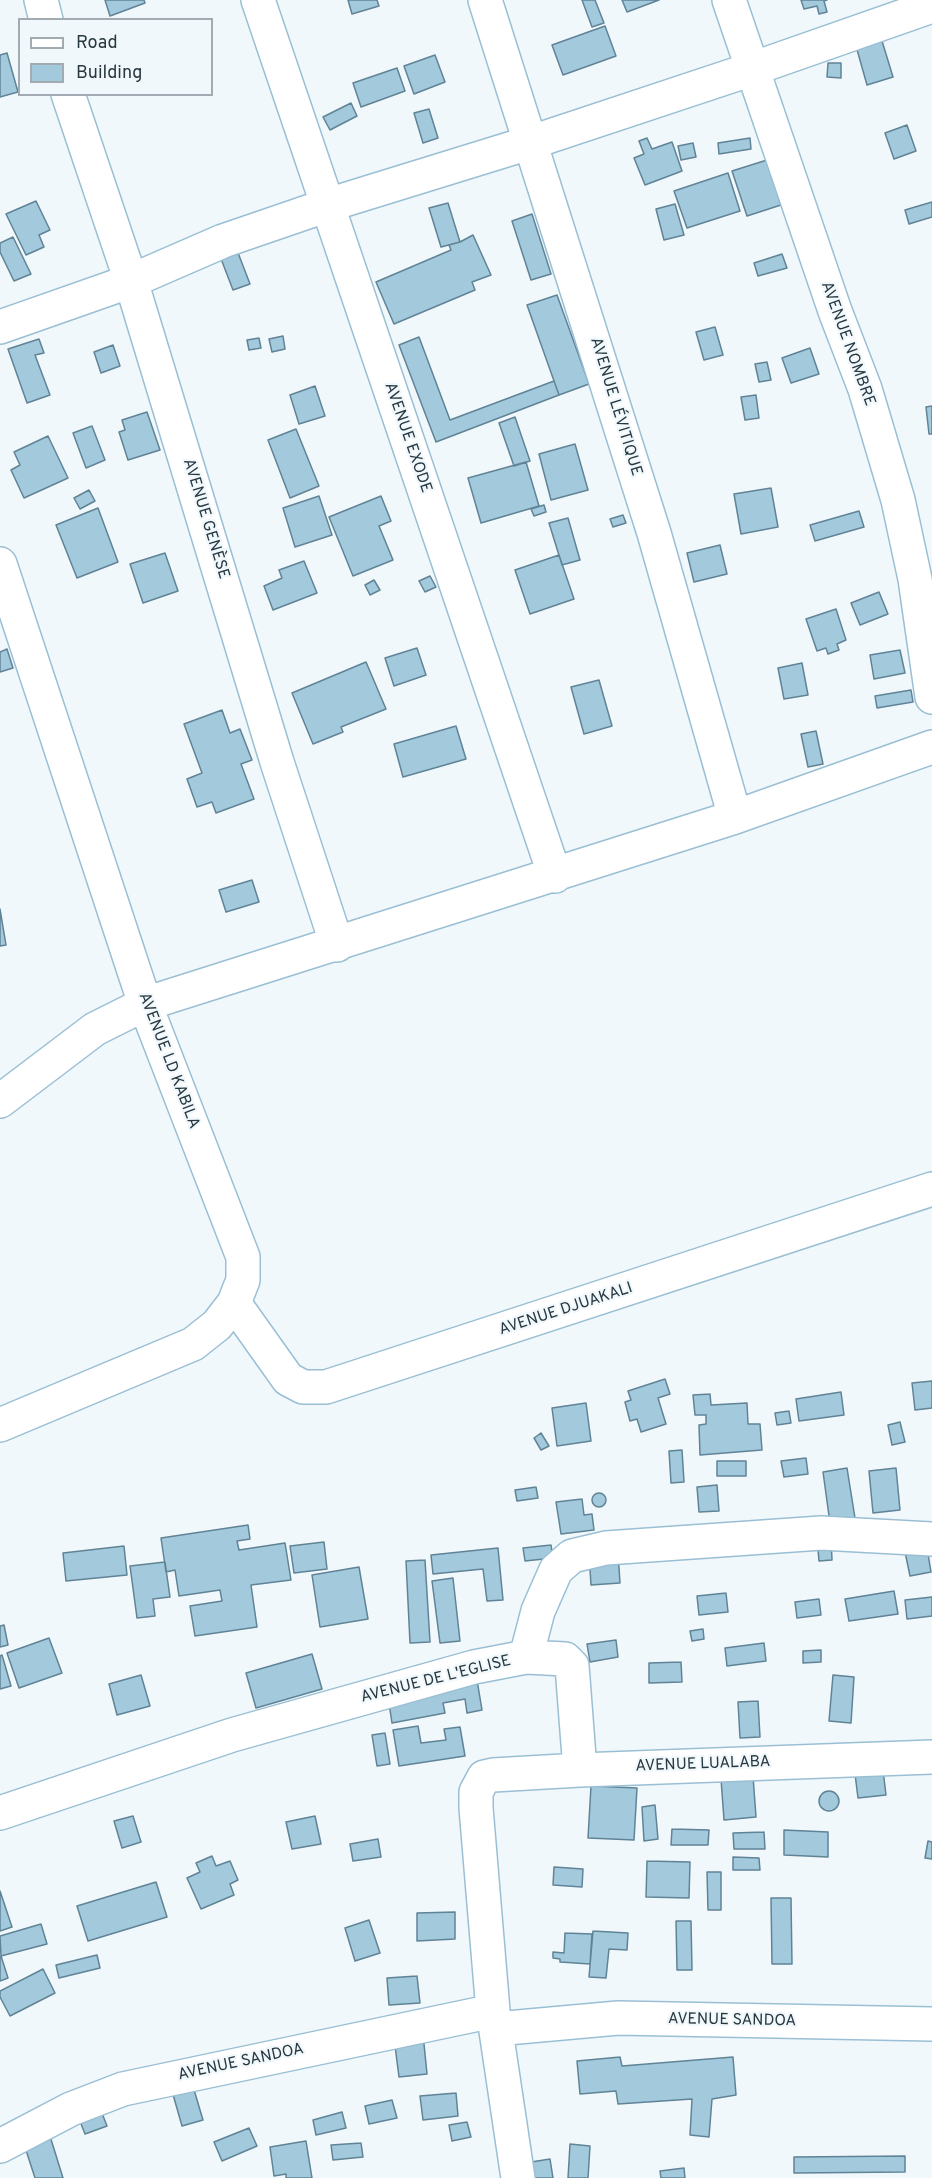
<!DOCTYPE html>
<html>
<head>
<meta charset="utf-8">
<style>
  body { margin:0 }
  #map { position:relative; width:932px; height:2178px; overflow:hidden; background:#f1f8fc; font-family:Overpass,sans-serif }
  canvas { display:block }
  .legend { position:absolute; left:18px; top:18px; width:195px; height:78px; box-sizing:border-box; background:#f1f8fc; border:2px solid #a1abb1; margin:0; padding:8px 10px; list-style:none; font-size:18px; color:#283840 }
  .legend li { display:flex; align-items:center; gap:12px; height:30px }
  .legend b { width:30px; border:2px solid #a1abb1 }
</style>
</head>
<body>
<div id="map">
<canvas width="932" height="2178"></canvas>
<ul class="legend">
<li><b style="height:8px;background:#fff"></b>Road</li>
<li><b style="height:16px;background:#a3c9dd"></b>Building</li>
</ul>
</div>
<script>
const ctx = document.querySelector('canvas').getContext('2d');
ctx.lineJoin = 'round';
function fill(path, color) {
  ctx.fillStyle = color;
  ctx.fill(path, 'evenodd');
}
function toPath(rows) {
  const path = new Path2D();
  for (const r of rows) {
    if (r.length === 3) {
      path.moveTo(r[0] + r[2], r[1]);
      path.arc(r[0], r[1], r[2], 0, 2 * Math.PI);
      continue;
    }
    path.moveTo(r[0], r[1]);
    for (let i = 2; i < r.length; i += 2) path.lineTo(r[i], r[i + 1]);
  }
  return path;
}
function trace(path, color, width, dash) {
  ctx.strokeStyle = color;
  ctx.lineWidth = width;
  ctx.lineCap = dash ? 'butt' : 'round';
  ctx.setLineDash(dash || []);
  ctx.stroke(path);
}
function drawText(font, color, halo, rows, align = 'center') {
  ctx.font = font + ' Overpass,sans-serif';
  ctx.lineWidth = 4.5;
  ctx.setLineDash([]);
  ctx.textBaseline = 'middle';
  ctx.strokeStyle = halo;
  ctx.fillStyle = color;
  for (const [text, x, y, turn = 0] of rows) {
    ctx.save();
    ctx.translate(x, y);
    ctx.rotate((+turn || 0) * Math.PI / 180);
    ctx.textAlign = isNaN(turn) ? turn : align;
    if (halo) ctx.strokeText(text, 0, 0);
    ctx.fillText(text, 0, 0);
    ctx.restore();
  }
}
const building = toPath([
  [105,0,144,0,145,3,110,16,105,0],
  [348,0,377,0,379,6,352,14,348,0],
  [582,0,595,0,604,23,592,27,582,0],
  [622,0,659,0,627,12,622,0],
  [801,0,827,0,824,1,827,12,819,14,817,6,804,9,801,0],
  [605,26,616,56,563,75,552,45,605,26],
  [879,31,893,77,867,85,854,39,879,31],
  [7,53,18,92,0,97,0,55,7,53],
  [435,55,445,82,414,94,404,66,435,55],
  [828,63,841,63,841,78,827,77,828,63],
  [397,68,405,91,361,107,353,83,397,68],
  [351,103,357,116,330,130,323,117,351,103],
  [429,109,438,138,423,143,414,113,429,109],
  [907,125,916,151,894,159,885,133,907,125],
  [647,138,652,149,672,142,682,171,645,185,634,158,644,154,639,141,647,138],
  [750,138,751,149,719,154,718,143,750,138],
  [693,143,696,157,681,160,678,146,693,143],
  [767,160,781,205,747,216,732,171,767,160],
  [728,173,740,211,687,228,674,191,728,173],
  [36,201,50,230,39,235,44,247,26,255,6,214,36,201],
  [932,202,932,217,909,224,905,210,932,202],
  [448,203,460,242,441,247,429,208,448,203],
  [675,204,684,235,664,240,656,209,675,204],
  [532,214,551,274,531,280,512,221,532,214],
  [473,235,491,275,472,282,475,290,394,324,376,282,451,250,449,245,460,242,473,235],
  [13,237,31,274,14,281,0,252,0,243,13,237],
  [235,245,250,284,233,290,218,251,235,245],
  [782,254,787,268,758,276,754,263,782,254],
  [557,295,589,384,559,395,527,305,557,295],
  [715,327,723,355,704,360,696,332,715,327],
  [283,336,285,349,272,352,269,339,283,336],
  [419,337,450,420,554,381,559,395,436,442,399,345,419,337],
  [259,338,261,348,249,350,247,340,259,338],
  [39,339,44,353,35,355,50,395,27,403,8,349,39,339],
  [113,345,120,366,101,373,94,352,113,345],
  [810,348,819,374,791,383,782,358,810,348],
  [767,362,771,380,759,382,755,364,767,362],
  [315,386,325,416,299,424,290,395,315,386],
  [756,395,759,418,745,420,741,397,756,395],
  [932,406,932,434,929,434,926,407,932,406],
  [147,412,160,450,128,460,119,432,125,430,122,420,147,412],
  [515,417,530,461,514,466,499,423,515,417],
  [92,426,105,460,86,468,73,433,92,426],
  [296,429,319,486,290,498,268,440,296,429],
  [48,436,68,478,24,498,11,470,20,465,14,452,48,436],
  [575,444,588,490,551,500,539,454,575,444],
  [526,462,539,506,481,523,468,478,526,462],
  [771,488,778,527,741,534,734,494,771,488],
  [89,490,95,501,80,509,74,498,89,490],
  [319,496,332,535,295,547,283,508,319,496],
  [381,496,391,521,379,526,393,560,353,576,329,517,381,496],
  [544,505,546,512,534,516,531,509,544,505],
  [98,508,118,562,77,578,56,525,98,508],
  [859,511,864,527,815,541,810,525,859,511],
  [623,515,626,523,613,527,610,519,623,515],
  [568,518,580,560,562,565,549,523,568,518],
  [720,545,727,574,694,582,687,553,720,545],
  [165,553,178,591,143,603,130,564,165,553],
  [559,555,574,599,530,614,515,570,559,555],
  [304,561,317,593,273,610,264,586,282,578,279,570,304,561],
  [430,576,436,587,425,592,419,581,430,576],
  [374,580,380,590,370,595,365,585,374,580],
  [879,592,888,614,860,625,851,603,879,592],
  [836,609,846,640,837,644,839,650,828,654,826,648,817,651,806,619,836,609],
  [417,648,426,675,394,686,385,658,417,648],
  [7,649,13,668,0,672,0,652,7,649],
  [900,650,905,673,874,679,870,655,900,650],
  [366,662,386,709,341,727,343,732,313,744,292,693,366,662],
  [802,663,808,695,784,699,778,668,802,663],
  [599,680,612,726,584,734,571,687,599,680],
  [911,690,913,702,877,708,875,696,911,690],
  [222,710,230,733,240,729,252,760,241,764,254,799,216,813,212,802,197,807,187,779,202,773,184,724,222,710],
  [456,726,466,759,403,777,394,744,456,726],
  [816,731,823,764,808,767,801,734,816,731],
  [252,880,259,902,226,912,219,890,252,880],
  [0,909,6,945,0,946,0,909],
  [665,1379,670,1394,658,1398,666,1424,641,1432,637,1419,630,1421,625,1402,631,1400,628,1391,665,1379],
  [932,1381,932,1408,915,1410,912,1383,932,1381],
  [841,1392,844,1415,799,1421,796,1399,841,1392],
  [710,1394,711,1405,747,1403,748,1424,760,1424,762,1450,700,1455,699,1425,706,1424,706,1415,695,1415,693,1395,710,1394],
  [586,1403,591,1441,557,1446,552,1408,586,1403],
  [789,1411,791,1423,777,1425,775,1413,789,1411],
  [900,1422,905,1442,892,1445,888,1425,900,1422],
  [541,1433,549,1446,541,1450,534,1438,541,1433],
  [682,1450,684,1482,671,1483,669,1451,682,1450],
  [806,1458,808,1474,784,1477,781,1461,806,1458],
  [717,1461,746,1461,746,1476,717,1476,717,1461],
  [847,1468,855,1518,830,1523,823,1472,847,1468],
  [896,1468,900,1510,873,1513,869,1471,896,1468],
  [717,1485,719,1511,699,1512,697,1487,717,1485],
  [536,1487,538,1498,517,1501,515,1490,536,1487],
  [599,1500,7],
  [582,1499,584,1515,592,1514,594,1530,561,1534,556,1502,582,1499],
  [248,1525,250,1539,237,1541,239,1550,285,1543,291,1580,251,1585,257,1627,195,1636,190,1606,222,1601,220,1590,179,1596,175,1570,166,1572,161,1538,248,1525],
  [831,1537,832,1560,819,1561,817,1538,831,1537],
  [324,1542,327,1569,294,1573,290,1546,324,1542],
  [551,1545,553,1558,525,1561,523,1548,551,1545],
  [124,1546,127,1575,66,1581,63,1553,124,1546],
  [498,1548,503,1600,487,1601,483,1569,433,1574,431,1555,498,1548],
  [927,1548,931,1572,910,1576,905,1552,927,1548],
  [618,1552,620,1583,591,1585,589,1554,618,1552],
  [425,1560,430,1642,410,1643,406,1561,425,1560],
  [165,1562,170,1597,153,1599,155,1616,137,1618,130,1566,165,1562],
  [359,1567,368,1619,320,1627,312,1575,359,1567],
  [453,1578,460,1641,440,1643,432,1581,453,1578],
  [894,1591,898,1614,849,1621,845,1599,894,1591],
  [726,1593,728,1612,699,1615,697,1596,726,1593],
  [932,1597,932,1616,907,1619,905,1600,932,1597],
  [819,1599,821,1615,797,1618,795,1602,819,1599],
  [4,1625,8,1645,0,1647,0,1626,4,1625],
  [703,1629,704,1639,692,1641,690,1631,703,1629],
  [49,1638,62,1673,19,1688,7,1653,49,1638],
  [616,1640,618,1657,590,1662,587,1644,616,1640],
  [764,1643,766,1661,727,1666,725,1648,764,1643],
  [821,1650,821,1662,803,1663,803,1651,821,1650],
  [312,1654,322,1689,256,1708,246,1673,312,1654],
  [2,1655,11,1686,0,1689,0,1656,2,1655],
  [681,1662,682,1682,649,1683,649,1663,681,1662],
  [141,1675,150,1706,117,1715,109,1684,141,1675],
  [833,1675,854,1677,851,1723,829,1721,833,1675],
  [477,1680,482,1710,467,1713,465,1699,443,1703,445,1713,392,1723,388,1697,477,1680],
  [758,1701,760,1737,740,1738,738,1702,758,1701],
  [418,1726,421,1743,446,1740,444,1729,460,1727,465,1756,399,1766,393,1730,418,1726],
  [385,1733,390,1764,377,1766,372,1735,385,1733],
  [883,1770,886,1795,858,1798,855,1774,883,1770],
  [753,1776,756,1817,724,1820,721,1779,753,1776],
  [591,1786,637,1788,634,1840,588,1838,591,1786],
  [829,1801,10],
  [655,1805,658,1839,644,1841,642,1807,655,1805],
  [133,1816,141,1842,122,1848,114,1821,133,1816],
  [315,1816,321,1844,292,1849,286,1822,315,1816],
  [672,1829,709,1830,708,1845,671,1845,672,1829],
  [784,1830,828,1832,828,1857,784,1855,784,1830],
  [764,1832,765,1849,734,1849,733,1833,764,1832],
  [378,1839,381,1857,353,1861,350,1844,378,1839],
  [928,1841,932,1842,932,1859,925,1858,928,1841],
  [212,1856,216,1866,230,1861,238,1880,230,1884,234,1895,201,1909,187,1878,200,1872,196,1863,212,1856],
  [733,1857,759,1858,760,1870,733,1870,733,1857],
  [647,1861,690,1862,689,1898,646,1897,647,1861],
  [554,1867,583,1869,582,1887,553,1885,554,1867],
  [707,1872,721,1872,721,1910,708,1910,707,1872],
  [156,1882,167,1917,88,1941,77,1906,156,1882],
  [0,1891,12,1927,0,1931,0,1891],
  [771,1898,791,1898,792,1964,772,1964,771,1898],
  [455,1912,455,1939,417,1941,417,1913,455,1912],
  [369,1920,380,1953,355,1961,345,1928,369,1920],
  [676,1921,691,1921,692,1970,677,1970,676,1921],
  [41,1924,47,1944,1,1956,0,1936,41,1924],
  [593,1931,628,1933,627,1950,609,1949,606,1978,589,1977,593,1931],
  [565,1933,592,1934,590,1964,560,1962,560,1959,553,1958,553,1952,564,1953,565,1933],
  [97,1955,100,1968,59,1978,56,1965,97,1955],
  [1,1956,8,1978,0,1981,0,1957,1,1956],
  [43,1969,55,1993,10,2016,0,1997,0,1991,43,1969],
  [417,1976,420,2003,389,2005,387,1978,417,1976],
  [423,2034,427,2074,399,2077,394,2038,423,2034],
  [620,2057,622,2066,733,2057,736,2095,712,2099,709,2137,690,2135,692,2099,618,2104,616,2091,580,2094,577,2061,620,2057],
  [192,2083,203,2120,182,2126,172,2091,192,2083],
  [456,2093,458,2116,423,2120,420,2096,456,2093],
  [392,2100,397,2118,369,2124,365,2106,392,2100],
  [98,2103,107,2126,85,2134,76,2111,98,2103],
  [342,2112,346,2128,316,2135,313,2120,342,2112],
  [467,2122,471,2137,452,2141,449,2125,467,2122],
  [249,2128,257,2146,222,2161,214,2142,249,2128],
  [50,2136,63,2178,35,2178,24,2144,50,2136],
  [306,2141,312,2178,286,2178,286,2174,274,2176,270,2147,306,2141],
  [361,2143,363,2157,333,2160,331,2145,361,2143],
  [570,2144,590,2146,588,2178,568,2178,570,2144],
  [905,2156,905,2172,794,2173,794,2157,905,2156],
  [550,2159,553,2178,527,2178,525,2163,550,2159],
  [684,2168,685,2178,661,2178,660,2171,684,2168]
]);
const minor = toPath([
  [41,0,46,20],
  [258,0,555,876],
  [485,0,654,533,735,817],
  [729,0,835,311,865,389,898,500,915,579,932,697],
  [68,94,131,281,277,762,337,945],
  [0,327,131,281,223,241,328,205,532,142,752,69,932,6],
  [0,564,145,1004,243,1257,243,1280,234,1303,217,1325,193,1344,0,1425],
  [0,1101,95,1029,145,1004,735,817,932,747],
  [234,1303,288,1379,303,1387,326,1387,932,1189],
  [526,1657,538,1611,556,1570,572,1556,606,1548,821,1533,932,1539],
  [0,1813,232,1735,474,1667,526,1657,565,1659,572,1666,580,1770],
  [496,2029,618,2018,932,2024],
  [0,2146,71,2109,123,2089,493,2011],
  [518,2178,493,2011,476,1808,476,1792,484,1777,493,1775,580,1770,932,1757]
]);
const streetNames = [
  ["AVENUE NOMBRE",847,344,70],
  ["AVENUE LÉVITIQUE",615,407,73],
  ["AVENUE EXODE",407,438,71],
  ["AVENUE GENÈSE",205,519,73],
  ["AVENUE LD KABILA",168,1061,69],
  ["AVENUE DJUAKALI",566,1310,-18],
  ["AVENUE DE L'EGLISE",436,1680,-14],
  ["AVENUE LUALABA",703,1765,-2],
  ["AVENUE SANDOA",732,2021,1],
  ["AVENUE SANDOA",241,2063,-12]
];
fill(building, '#a3c9dd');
trace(building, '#608396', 1.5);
trace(minor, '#9abfd4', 36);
trace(minor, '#fff', 33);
drawText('16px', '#283840', '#f1f8fc', streetNames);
</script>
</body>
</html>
